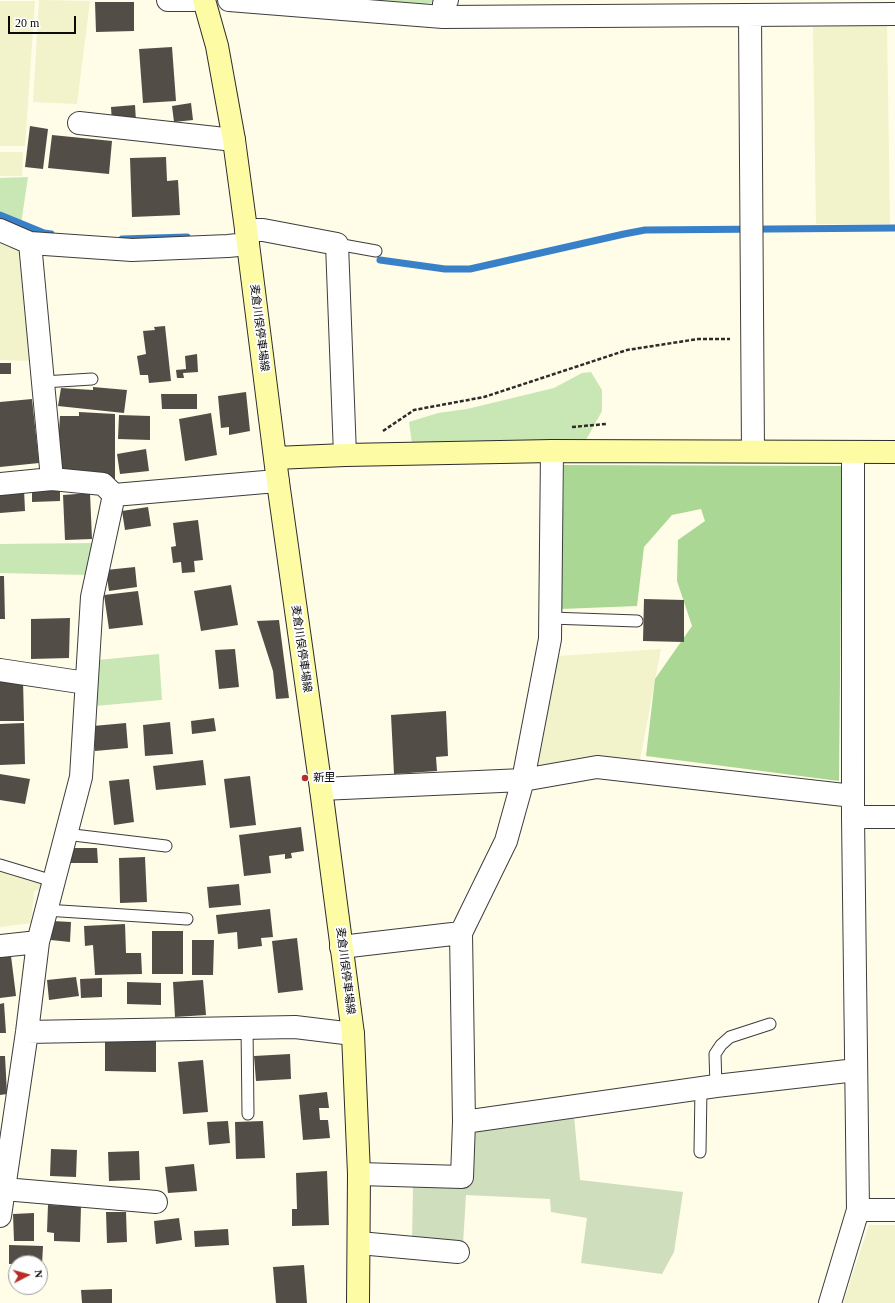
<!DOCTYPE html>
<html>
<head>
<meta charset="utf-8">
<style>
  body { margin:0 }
  #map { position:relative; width:895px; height:1303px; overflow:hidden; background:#fffce8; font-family:"Times New Roman",serif }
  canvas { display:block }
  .north { position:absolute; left:8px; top:1255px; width:40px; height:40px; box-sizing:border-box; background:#fff; border:1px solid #9d9d9d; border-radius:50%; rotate:84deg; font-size:11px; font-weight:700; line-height:16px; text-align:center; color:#0a0a0a }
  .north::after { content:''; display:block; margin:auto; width:14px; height:18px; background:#b62e27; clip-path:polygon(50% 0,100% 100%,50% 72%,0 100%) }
  .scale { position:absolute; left:8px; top:16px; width:68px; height:18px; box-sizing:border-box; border:2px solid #0a0a0a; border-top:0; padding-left:5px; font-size:12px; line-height:14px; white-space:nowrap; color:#0a0a0a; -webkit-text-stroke:3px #fff; paint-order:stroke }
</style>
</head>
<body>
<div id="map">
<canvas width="895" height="1303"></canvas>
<div class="north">N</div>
<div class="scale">20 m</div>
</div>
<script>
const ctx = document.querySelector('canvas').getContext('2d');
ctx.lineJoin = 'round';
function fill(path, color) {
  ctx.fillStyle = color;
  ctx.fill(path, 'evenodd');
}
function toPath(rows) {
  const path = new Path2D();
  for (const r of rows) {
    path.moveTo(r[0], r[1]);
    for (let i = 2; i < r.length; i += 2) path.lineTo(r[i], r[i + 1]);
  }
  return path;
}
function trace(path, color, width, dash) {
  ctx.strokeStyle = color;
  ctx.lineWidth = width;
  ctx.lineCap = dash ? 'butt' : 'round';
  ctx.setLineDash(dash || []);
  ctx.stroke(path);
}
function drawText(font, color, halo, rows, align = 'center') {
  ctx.font = font + ' "Times New Roman","Noto Sans JP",serif';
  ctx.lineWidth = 4;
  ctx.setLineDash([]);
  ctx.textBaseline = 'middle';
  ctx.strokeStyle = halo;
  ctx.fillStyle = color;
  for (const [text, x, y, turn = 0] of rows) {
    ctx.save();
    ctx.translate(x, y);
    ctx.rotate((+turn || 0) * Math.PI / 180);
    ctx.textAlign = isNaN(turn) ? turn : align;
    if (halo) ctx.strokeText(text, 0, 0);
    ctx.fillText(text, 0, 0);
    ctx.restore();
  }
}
const farmland = toPath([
  [39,0,90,1,77,104,33,102],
  [0,1,35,1,25,146,0,146],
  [887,25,890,224,816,224,813,27],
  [0,152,23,152,22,176,0,176],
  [0,238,25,249,35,361,0,360],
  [661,649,640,760,592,758,541,766,536,765,558,656],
  [0,868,47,883,46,888,34,891,31,923,0,927],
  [869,1225,895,1225,895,1303,843,1303]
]);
const green = toPath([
  [371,0,436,0,434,3,420,4],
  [28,177,21,224,0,214,0,178],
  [591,372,602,390,602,411,586,440,412,444,409,422,438,413,467,409,554,388,582,373],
  [97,543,87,575,0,573,0,544],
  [159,654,162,700,95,706,98,660]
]);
const forest = toPath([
  [564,465,842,466,839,781,646,756,655,679,692,626,677,581,678,540,705,521,701,509,672,515,644,547,637,606,561,609]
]);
const cemetery = toPath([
  [574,1116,580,1180,683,1192,674,1252,662,1274,581,1263,587,1218,551,1212,550,1199,466,1195,463,1244,412,1244,413,1185,466,1187,473,1135,475,1130]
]);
const stream = toPath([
  [0,215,44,233,51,234],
  [122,239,187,237],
  [380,260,445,269,470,269,624,234,645,230,895,228]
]);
const building = toPath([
  [95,2,134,2,134,31,96,32],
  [172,47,176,101,143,103,139,49],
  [191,103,193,120,174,122,172,106],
  [135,105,136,122,112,123,111,107],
  [30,126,48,129,43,169,25,167],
  [52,135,112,141,109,174,48,168],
  [166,157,167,181,178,180,180,215,132,217,130,158],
  [165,326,171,381,149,383,148,375,140,375,137,356,146,354,143,331,155,330,154,327],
  [197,354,198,372,183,373,184,378,177,378,176,370,186,369,185,356],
  [0,363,11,363,11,374,0,374],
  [93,387,127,390,124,413,58,406,61,388,93,390],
  [246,392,250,431,229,435,229,427,221,428,218,396],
  [161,394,197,394,197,409,162,409],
  [32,399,39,463,0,467,0,402],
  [79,412,115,414,115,483,56,475,60,416,79,416],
  [211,413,217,455,185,461,179,419],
  [119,415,150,416,150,440,118,439],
  [146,449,149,471,120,474,117,454],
  [60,487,60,501,32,502,32,488],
  [24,489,25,511,0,513,0,490],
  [90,493,92,539,65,540,63,495],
  [148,507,151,526,125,530,122,511],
  [198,520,203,560,194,561,195,572,182,573,181,562,173,563,171,547,176,546,173,523],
  [135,567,137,587,109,591,106,570],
  [0,576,4,576,5,619,0,619],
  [231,585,238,625,201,631,194,591],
  [138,591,143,625,109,629,104,595],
  [644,599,684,600,684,642,643,641],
  [70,618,69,658,31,659,31,619],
  [279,620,289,698,276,699,273,671,257,621],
  [235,649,239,687,219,689,215,650],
  [0,680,23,680,24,721,0,721],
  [446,711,448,756,436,757,437,771,394,774,391,715],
  [214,718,216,731,192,734,191,721],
  [170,722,173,754,145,756,143,725],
  [24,723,25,764,0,765,0,724],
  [126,723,128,748,95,751,93,726],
  [203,760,206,785,156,790,153,766],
  [0,774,30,779,25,804,0,800],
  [250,776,256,825,230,828,224,779],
  [129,779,134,822,114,825,109,781],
  [301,827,304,851,291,853,292,858,285,859,285,854,269,856,271,873,244,876,239,835],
  [69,848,97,848,98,863,68,863],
  [145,857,147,902,120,903,119,858],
  [239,884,241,905,209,908,207,887],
  [270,909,273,937,261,938,262,946,238,949,237,932,218,934,216,915],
  [52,921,71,922,70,942,51,940],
  [125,924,126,953,141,953,142,974,95,975,93,945,85,946,84,926],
  [152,931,183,931,183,974,152,974],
  [297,938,303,990,278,993,272,941],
  [192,940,214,940,213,975,192,975],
  [10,948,16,996,0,998,0,950],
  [76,977,79,996,49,1000,47,980],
  [102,978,102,997,81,998,80,979],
  [203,980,206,1015,175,1017,173,982],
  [127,982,161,983,161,1005,127,1004],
  [4,1003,6,1033,0,1033,0,1004],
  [105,1034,156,1034,156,1072,105,1071],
  [290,1054,291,1079,256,1081,254,1056],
  [0,1056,5,1056,7,1094,0,1095],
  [203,1060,208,1112,183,1114,178,1062],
  [327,1092,329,1108,319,1108,320,1120,328,1120,330,1138,303,1140,299,1095],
  [228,1121,230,1143,209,1145,207,1122],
  [263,1121,265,1158,236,1159,235,1122],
  [51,1149,77,1150,76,1177,50,1176],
  [139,1151,140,1180,109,1181,108,1152],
  [194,1164,197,1191,168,1193,165,1167],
  [327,1171,329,1225,292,1226,292,1209,297,1209,296,1173],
  [48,1205,81,1206,80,1242,54,1241,54,1233,47,1232],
  [106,1212,126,1212,127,1242,107,1243],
  [34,1213,34,1241,14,1241,13,1214],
  [179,1218,182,1240,156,1244,154,1221],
  [228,1229,229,1245,195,1247,194,1231],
  [9,1245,43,1246,42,1265,40,1265,40,1263,9,1264],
  [304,1265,307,1303,276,1303,273,1267],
  [112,1289,112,1303,82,1303,81,1290]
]);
const path = toPath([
  [572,427,606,424],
  [383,431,414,410,484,397,627,350,698,339,730,339]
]);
const lane = toPath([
  [337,244,376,251],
  [43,382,92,379],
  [550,618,637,621],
  [65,834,166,846],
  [0,865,53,881],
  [45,910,187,919],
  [247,1028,248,1114],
  [716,1086,715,1054,721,1045,730,1037,770,1024],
  [700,1152,701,1088]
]);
const street = toPath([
  [168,0,194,0],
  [229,0,443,17,895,14],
  [750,16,753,451],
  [443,17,444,4,447,0],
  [79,123,234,140],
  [0,230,30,243,132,250,228,246,248,244],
  [246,230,263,230,337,244,345,455],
  [30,243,52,479],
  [0,484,52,479,103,484,114,495,265,482,278,482],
  [0,670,86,683],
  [321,789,523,780,597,767,853,796],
  [853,817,895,817],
  [0,946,38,942],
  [341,947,461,933],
  [27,1032,295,1027,353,1034],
  [464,1122,716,1086,856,1070],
  [359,1174,462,1177,464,1122,461,933,506,841,523,780,550,639,552,451],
  [4,1189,156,1202],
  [858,1210,895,1210],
  [0,1216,27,1032,38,942,81,777,92,597,114,495],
  [359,1243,458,1252],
  [830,1303,858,1210,853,817,853,453]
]);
const secondary = toPath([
  [204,0,217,46,234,140,248,244,278,482,321,789,353,1034,359,1174,358,1303],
  [275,458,345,455,552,451,895,452]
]);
const markers = [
  [305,778,4,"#b62e27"]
];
const streetNames = [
  ["麦倉川俣停車場線",259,328,83],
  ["麦倉川俣停車場線",301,649,82],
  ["麦倉川俣停車場線",345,971,83]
];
const poiNames = [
  ["新里",313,778]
];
fill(farmland, '#f2f3ca');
fill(green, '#c9e7b4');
fill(forest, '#abd794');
fill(cemetery, '#cfdebc');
trace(stream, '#3881c9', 7);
fill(building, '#534d47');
trace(lane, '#3d3d3d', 13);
trace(street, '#3d3d3d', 24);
trace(secondary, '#2c2c2c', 24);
trace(path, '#2c2c2c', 2.5, [4, 2]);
trace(lane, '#fff', 11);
trace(street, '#fff', 22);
trace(secondary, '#fdfca5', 22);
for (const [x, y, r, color] of markers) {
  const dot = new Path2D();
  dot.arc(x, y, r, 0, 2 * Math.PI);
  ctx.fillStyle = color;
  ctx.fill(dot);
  trace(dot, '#fff', 1.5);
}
drawText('11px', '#0a0a0a', '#fff', streetNames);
drawText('11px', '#0a0a0a', '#fff', poiNames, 'left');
</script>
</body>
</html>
